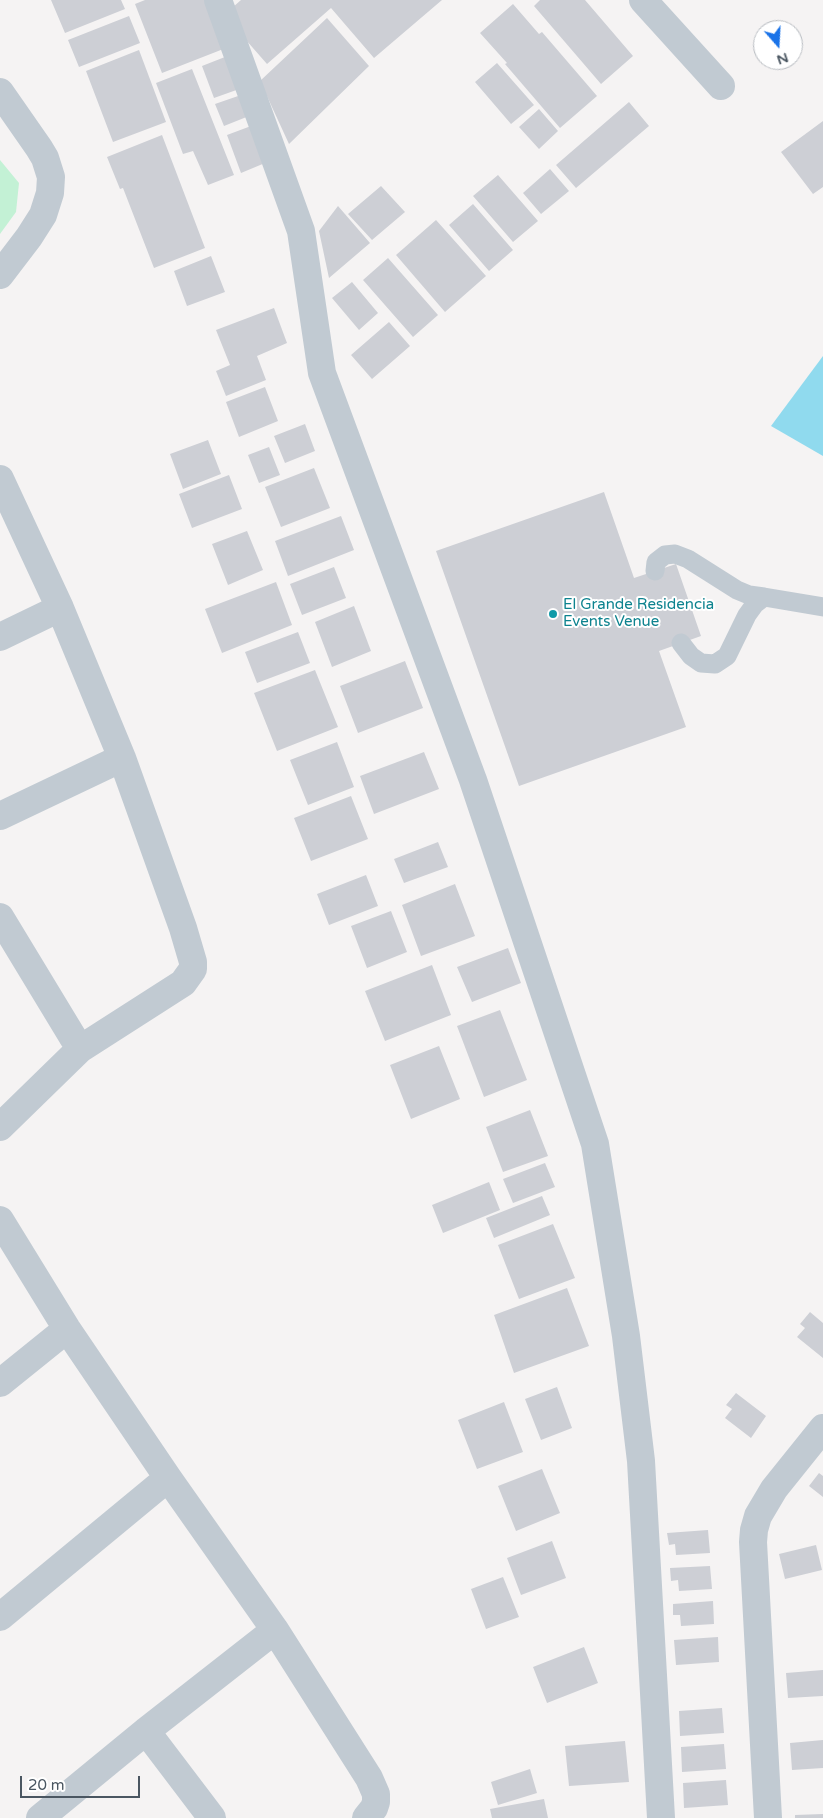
<!DOCTYPE html>
<html>
<head>
<meta charset="utf-8">
<style>
  body { margin:0 }
  #map { position:relative; width:823px; height:1818px; overflow:hidden; background:#f5f3f3; font-family:"Varela Round",sans-serif }
  canvas { display:block }
  .north { position:absolute; left:753px; top:20px; width:50px; height:50px; box-sizing:border-box; background:#fff; border:1px solid #b7bbc0; border-radius:50%; rotate:161deg; font-size:14px; font-weight:700; line-height:20px; text-align:center; color:#4a5661 }
  .north::after { content:''; display:block; margin:auto; width:18px; height:22px; background:#1a73e8; clip-path:polygon(50% 0,100% 100%,50% 72%,0 100%) }
  .scale { position:absolute; left:20px; top:1776px; width:120px; height:22px; box-sizing:border-box; border:2px solid #4a5661; border-top:0; padding-left:6px; font-size:15px; line-height:18px; white-space:nowrap; color:#4a5661; -webkit-text-stroke:4px #fff; paint-order:stroke }
</style>
</head>
<body>
<div id="map">
<canvas width="823" height="1818"></canvas>
<div class="north">N</div>
<div class="scale">20 m</div>
</div>
<script>
const ctx = document.querySelector('canvas').getContext('2d');
ctx.lineJoin = 'round';
function fill(path, color) {
  ctx.fillStyle = color;
  ctx.fill(path, 'evenodd');
}
function toPath(rows) {
  const path = new Path2D();
  for (const r of rows) {
    path.moveTo(r[0], r[1]);
    for (let i = 2; i < r.length; i += 2) path.lineTo(r[i], r[i + 1]);
  }
  return path;
}
function trace(path, color, width, dash) {
  ctx.strokeStyle = color;
  ctx.lineWidth = width;
  ctx.lineCap = dash ? 'butt' : 'round';
  ctx.setLineDash(dash || []);
  ctx.stroke(path);
}
function drawText(font, color, halo, rows, align = 'center') {
  ctx.font = font + ' "Varela Round",sans-serif';
  ctx.lineWidth = 4;
  ctx.setLineDash([]);
  ctx.textBaseline = 'middle';
  ctx.strokeStyle = halo;
  ctx.fillStyle = color;
  for (const [text, x, y, turn = 0] of rows) {
    ctx.save();
    ctx.translate(x, y);
    ctx.rotate((+turn || 0) * Math.PI / 180);
    ctx.textAlign = isNaN(turn) ? turn : align;
    if (halo) ctx.strokeText(text, 0, 0);
    ctx.fillText(text, 0, 0);
    ctx.restore();
  }
}
const green = toPath([
  [0,160,19,183,16,212,0,234]
]);
const water = toPath([
  [823,356,823,456,771,426]
]);
const building = toPath([
  [51,0,121,0,125,9,65,33],
  [145,0,213,0,231,46,162,73,135,4],
  [241,0,442,0,374,58,331,8,267,64,224,15],
  [540,0,585,0,633,56,601,84,534,6],
  [513,4,539,34,542,32,597,96,560,128,505,64,507,63,480,33],
  [129,16,140,43,79,67,68,40],
  [327,18,369,66,289,144,260,81],
  [139,50,166,122,113,142,86,71],
  [230,55,242,88,214,98,202,66],
  [497,63,534,105,511,124,475,82],
  [192,69,234,175,208,185,193,151,183,154,156,83],
  [241,95,249,116,224,126,215,104],
  [629,102,649,126,576,188,556,165],
  [539,109,558,131,539,149,519,127],
  [823,121,823,187,813,194,781,152],
  [251,126,265,163,241,173,227,135],
  [162,135,205,248,154,268,123,188,120,189,107,157],
  [550,169,569,191,541,214,523,193],
  [498,175,538,221,513,242,473,196],
  [381,186,405,212,372,240,348,214],
  [473,204,513,250,489,271,449,225],
  [338,206,370,243,329,278,319,231],
  [436,220,486,276,445,312,396,255],
  [211,256,225,292,187,306,174,271],
  [388,258,438,315,413,337,363,280],
  [352,282,378,313,359,330,332,298],
  [274,308,287,343,257,356,266,380,226,396,216,371,230,365,216,330],
  [389,322,410,346,372,379,351,355],
  [265,387,278,421,239,437,226,402],
  [305,424,315,451,285,463,274,436],
  [208,440,221,474,183,489,170,454],
  [269,447,280,475,259,483,248,455],
  [314,468,330,508,281,527,265,487],
  [229,475,242,509,192,528,179,494],
  [604,492,634,578,676,564,701,636,659,651,686,727,519,786,436,551],
  [341,516,354,550,288,576,275,541],
  [247,531,263,570,228,585,212,544],
  [334,567,346,598,302,615,290,584],
  [276,582,292,625,222,653,205,609],
  [354,606,371,651,332,667,315,622],
  [298,632,310,663,257,683,245,652],
  [405,661,423,708,358,733,340,686],
  [315,670,338,727,277,751,254,693],
  [337,742,354,787,308,805,290,760],
  [424,752,439,789,374,814,360,776],
  [351,796,368,839,311,861,294,818],
  [438,842,448,867,404,883,394,859],
  [366,875,378,906,329,925,317,894],
  [455,884,475,936,421,956,402,905],
  [391,911,407,952,367,968,351,926],
  [508,948,521,983,472,1002,457,967],
  [432,965,451,1015,385,1041,365,991],
  [500,1010,527,1080,484,1097,457,1026],
  [439,1046,460,1099,411,1119,390,1065],
  [530,1110,548,1156,503,1172,486,1127],
  [545,1163,555,1187,513,1203,503,1179],
  [489,1182,500,1210,443,1233,432,1205],
  [542,1196,550,1215,494,1238,486,1218],
  [553,1224,575,1278,519,1299,498,1245],
  [567,1288,589,1346,514,1373,494,1315],
  [810,1312,823,1323,823,1358,797,1337,805,1328,800,1324],
  [557,1387,572,1428,541,1440,525,1399],
  [736,1393,766,1416,751,1438,725,1418,732,1409,726,1405],
  [504,1402,523,1452,477,1469,458,1420],
  [542,1469,560,1513,516,1531,498,1486],
  [819,1473,823,1476,823,1497,809,1486],
  [708,1530,710,1553,676,1555,675,1544,669,1545,667,1533],
  [552,1541,566,1578,521,1595,507,1558],
  [816,1545,822,1570,785,1579,779,1554],
  [710,1566,712,1589,679,1591,678,1580,671,1581,670,1568],
  [503,1577,519,1617,486,1629,471,1589],
  [713,1601,714,1624,681,1626,680,1615,673,1615,673,1604],
  [718,1637,719,1662,676,1665,674,1640],
  [584,1647,598,1683,547,1703,533,1667],
  [823,1670,823,1696,788,1698,786,1673],
  [722,1708,724,1733,680,1736,679,1711],
  [823,1740,823,1768,792,1770,790,1743],
  [625,1741,629,1782,569,1786,565,1746],
  [724,1744,726,1769,682,1772,681,1747],
  [530,1769,537,1793,498,1805,491,1782],
  [726,1780,728,1805,684,1808,683,1783],
  [544,1799,548,1818,492,1818,490,1809],
  [823,1814,823,1818,795,1818,795,1815]
]);
const service = toPath([
  [655,571,656,562,665,555,675,554,688,559,737,590,749,595,764,597,755,604,747,615,727,656,715,664,701,663,691,656,681,643],
  [764,597,823,607]
]);
const minor = toPath([
  [218,0,301,231,322,373,473,780,595,1144,626,1336,641,1461,661,1818],
  [643,0,721,86],
  [0,92,39,148,45,158,51,177,50,193,43,215,29,237,0,275],
  [0,479,60,608,122,758,183,928,193,962,193,969,183,983,80,1049,0,1127],
  [0,637,60,608],
  [0,816,122,758],
  [0,917,80,1049],
  [0,1220,67,1329,168,1478,275,1630,369,1778,376,1794,376,1802,374,1808,366,1818],
  [0,1383,67,1329],
  [0,1617,168,1478],
  [146,1731,212,1818],
  [40,1818,146,1731,275,1630],
  [768,1818,753,1542,754,1530,758,1516,774,1489,823,1428]
]);
const markers = [
  [553,614,5,"#0f9aa8"]
];
const cultureNames = [
  ["El Grande Residencia",563,605],
  ["Events Venue",563,622]
];
fill(green, '#c3f1d5');
fill(water, '#90daee');
fill(building, '#cdcfd5');
trace(service, '#c1cad2', 19);
trace(minor, '#c1cad2', 28);
for (const [x, y, r, color] of markers) {
  const dot = new Path2D();
  dot.arc(x, y, r, 0, 2 * Math.PI);
  ctx.fillStyle = color;
  ctx.fill(dot);
  trace(dot, '#fff', 2);
}
drawText('15px', '#0d838f', '#fff', cultureNames, 'left');
</script>
</body>
</html>
